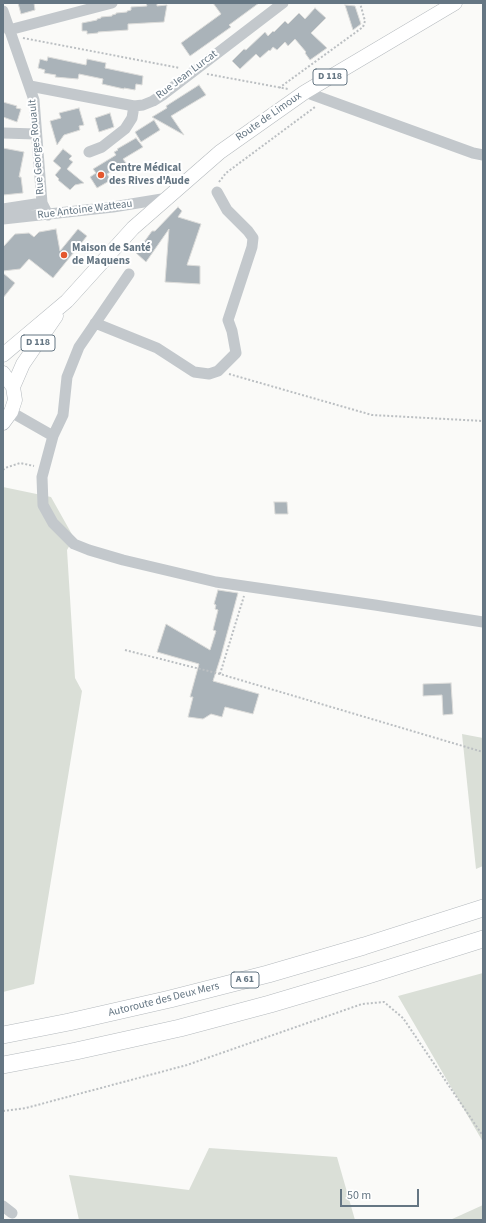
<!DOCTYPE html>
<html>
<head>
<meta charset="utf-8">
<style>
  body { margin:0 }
  #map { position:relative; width:486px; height:1223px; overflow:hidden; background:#fafaf8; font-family:"Source Sans 3",sans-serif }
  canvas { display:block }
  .frame { position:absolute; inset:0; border:4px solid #657683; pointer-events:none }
  .scale { position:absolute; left:340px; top:1189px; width:79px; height:18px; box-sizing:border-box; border:2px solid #657683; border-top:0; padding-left:5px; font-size:12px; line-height:14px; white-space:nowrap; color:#657683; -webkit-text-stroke:3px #fff; paint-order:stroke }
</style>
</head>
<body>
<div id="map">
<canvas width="486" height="1223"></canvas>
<div class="frame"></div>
<div class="scale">50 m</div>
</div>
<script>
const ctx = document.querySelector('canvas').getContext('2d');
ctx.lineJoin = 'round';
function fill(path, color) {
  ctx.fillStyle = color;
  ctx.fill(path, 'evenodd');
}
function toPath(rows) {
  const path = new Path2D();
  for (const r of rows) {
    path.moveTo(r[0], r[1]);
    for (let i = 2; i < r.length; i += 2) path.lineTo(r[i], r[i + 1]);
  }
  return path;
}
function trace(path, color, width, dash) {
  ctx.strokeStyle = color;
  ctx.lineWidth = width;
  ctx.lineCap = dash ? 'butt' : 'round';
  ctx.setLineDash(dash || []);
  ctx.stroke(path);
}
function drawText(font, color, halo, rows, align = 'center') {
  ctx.font = font + ' "Source Sans 3",sans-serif';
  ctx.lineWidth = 4;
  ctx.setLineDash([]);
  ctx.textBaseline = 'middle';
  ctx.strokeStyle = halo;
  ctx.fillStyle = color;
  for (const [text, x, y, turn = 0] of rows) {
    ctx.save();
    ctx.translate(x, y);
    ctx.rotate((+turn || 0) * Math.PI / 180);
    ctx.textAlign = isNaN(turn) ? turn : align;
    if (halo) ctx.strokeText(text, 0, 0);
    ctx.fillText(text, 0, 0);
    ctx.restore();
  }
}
const green = toPath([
  [3,487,51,497,74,538,67,550,75,678,82,691,34,984,3,992],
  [462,734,483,738,483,866,476,869],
  [483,973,483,1142,398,996],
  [209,1148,337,1157,355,1220,79,1220,69,1175,189,1190],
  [483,1205,483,1220,450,1220]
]);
const building = toPath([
  [18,3,34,3,35,10,21,14,18,3],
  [146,3,157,3,157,6,167,5,164,22,128,24,128,30,98,32,98,33,87,34,87,31,82,31,82,23,97,20,97,19,101,18,101,17,112,16,112,15,116,14,116,13,127,12,127,11,131,10,131,7,147,6,146,3],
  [213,3,259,3,229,25,231,27,190,56,181,43,221,14,213,3],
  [345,5,355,6,361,24,353,30,345,5],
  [315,8,326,18,311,33,327,48,310,60,305,53,306,52,295,39,288,46,285,42,277,50,273,47,270,51,269,50,260,58,256,54,240,69,232,61,244,49,246,50,265,32,268,36,273,31,274,32,285,21,288,24,299,13,305,19,315,8],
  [48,57,86,65,87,59,106,63,105,68,143,76,142,85,136,84,135,90,124,88,124,89,102,84,103,79,79,74,78,79,55,77,56,75,44,73,45,70,38,68,40,59,47,61,48,57],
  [199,85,206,95,171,116,184,135,152,117,167,108,166,106,199,85],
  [3,102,17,106,16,108,21,109,17,122,3,117,3,102],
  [79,108,84,125,79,126,80,130,64,135,57,145,50,121,61,118,59,113,79,108],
  [110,113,114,127,99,132,95,118,110,113],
  [154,120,160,130,141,142,135,132,154,120],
  [136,138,143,147,123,159,126,163,107,174,111,180,97,188,90,177,96,173,93,169,116,155,114,152,118,150,117,149,136,138],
  [3,148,24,152,19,177,21,177,23,193,3,195,3,148],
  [63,149,72,156,69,159,73,162,67,169,84,183,75,185,70,190,58,180,59,179,55,175,61,168,53,161,63,149],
  [178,207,182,211,178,217,201,224,187,265,200,266,200,284,165,282,169,229,146,262,136,253,152,231,155,231,178,207],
  [56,229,60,251,78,229,87,236,53,278,29,259,20,269,3,271,3,247,15,234,29,233,34,237,39,232,56,229],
  [3,273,15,283,3,298,3,273],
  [274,502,287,502,288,514,275,514,274,502],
  [218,590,238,593,221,656,213,681,259,694,253,714,225,707,222,717,211,714,203,719,188,717,193,697,190,697,199,664,157,652,166,624,210,650,216,631,213,630,218,610,215,609,216,605,214,604,218,590],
  [451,683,453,714,443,715,442,695,423,696,423,684,451,683]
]);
const path = toPath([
  [23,38,180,68],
  [207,74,288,89],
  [279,88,363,27,365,21,360,3],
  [219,182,226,173,315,107],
  [229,374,372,415,483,421],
  [3,470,5,468,20,463,34,466],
  [125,650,220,674,483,752],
  [220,674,244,596],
  [3,1111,26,1108,187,1065,362,1004,384,1002,403,1018,483,1136]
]);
const minor = toPath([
  [3,11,34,100,42,203,48,215],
  [9,30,112,3],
  [30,86,134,106,143,105,153,101,164,94,283,3],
  [305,92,473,153,483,155],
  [3,133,36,134],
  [89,152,102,147,125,129,132,118,134,106],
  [3,209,42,203],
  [3,219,113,207,168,198],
  [95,323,157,348,194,372,209,374,218,371,236,353,232,331,228,320,252,247,253,238,248,231,227,210,217,192],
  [11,412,53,436,42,477,43,505,53,523,74,544,89,550,123,560,216,582,375,605,483,622],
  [53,436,63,415,67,377,79,347,129,274],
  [3,1206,12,1213]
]);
const major = toPath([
  [3,355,67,301,133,228,220,152,305,92,455,3],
  [3,373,13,387,15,400,11,412,3,423],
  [13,387,23,364,56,316]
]);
const highway = toPath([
  [3,1035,69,1022,170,999,268,974,364,946,483,908],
  [3,1065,76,1051,180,1028,270,1004,371,974,483,939]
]);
const markers = [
  [101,175,4,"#e4572e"],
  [64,255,4,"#e4572e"]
];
const shields = [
  [330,77,34],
  [38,343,34],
  [245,980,28]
];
const shieldNames = [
  ["D 118",330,77],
  ["D 118",38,343],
  ["A 61",245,980]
];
const streetNames = [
  ["Rue Jean Lurcat",187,75,-37],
  ["Route de Limoux",269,117,-35],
  ["Rue Georges Rouault",37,147,-95],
  ["Rue Antoine Watteau",85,210,-7],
  ["Autoroute des Deux Mers",164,1000,-14]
];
const poiNames = [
  ["Centre Médical",109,169],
  ["des Rives d'Aude",109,182],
  ["Maison de Santé",72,249],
  ["de Maquens",72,262]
];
fill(green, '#dadfd7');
fill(building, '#aab3b9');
trace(building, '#dcdcda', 1);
trace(major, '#b5babe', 15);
trace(highway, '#b4b9bd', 18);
trace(path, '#bbbfc2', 2, [2, 2]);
trace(minor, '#c3c8cc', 11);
trace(major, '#fff', 14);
trace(highway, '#fff', 17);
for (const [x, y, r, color] of markers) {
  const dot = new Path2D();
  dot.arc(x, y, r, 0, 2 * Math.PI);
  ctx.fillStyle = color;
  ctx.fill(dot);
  trace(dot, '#fff', 1.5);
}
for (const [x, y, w] of shields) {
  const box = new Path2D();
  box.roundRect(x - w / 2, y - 8, w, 16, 3);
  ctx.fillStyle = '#fff';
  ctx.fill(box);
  trace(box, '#657683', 1);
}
drawText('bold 10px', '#657683', null, shieldNames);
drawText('11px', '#657683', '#fff', streetNames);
drawText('bold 11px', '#657683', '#fff', poiNames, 'left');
</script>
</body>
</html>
